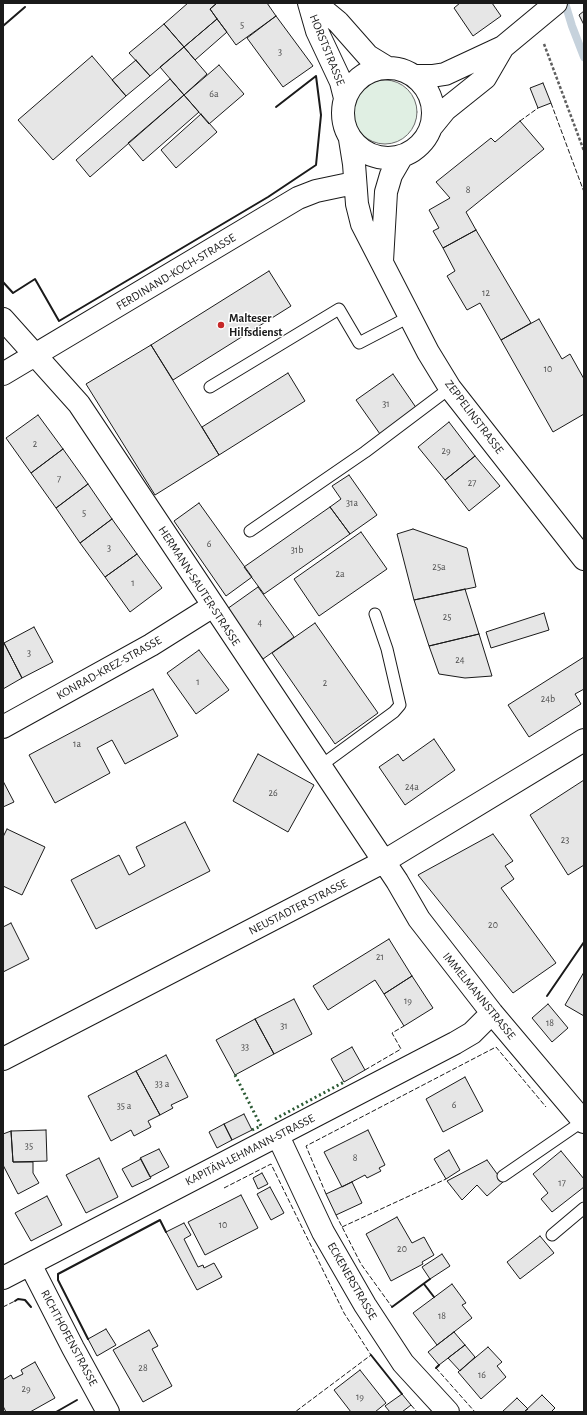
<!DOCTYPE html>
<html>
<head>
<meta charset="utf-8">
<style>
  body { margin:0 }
  #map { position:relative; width:587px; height:1415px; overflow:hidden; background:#fff; font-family:"Alegreya Sans",sans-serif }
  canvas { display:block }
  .frame { position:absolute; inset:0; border:4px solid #1a1a1a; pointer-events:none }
</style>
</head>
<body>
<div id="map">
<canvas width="587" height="1415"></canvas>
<div class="frame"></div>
</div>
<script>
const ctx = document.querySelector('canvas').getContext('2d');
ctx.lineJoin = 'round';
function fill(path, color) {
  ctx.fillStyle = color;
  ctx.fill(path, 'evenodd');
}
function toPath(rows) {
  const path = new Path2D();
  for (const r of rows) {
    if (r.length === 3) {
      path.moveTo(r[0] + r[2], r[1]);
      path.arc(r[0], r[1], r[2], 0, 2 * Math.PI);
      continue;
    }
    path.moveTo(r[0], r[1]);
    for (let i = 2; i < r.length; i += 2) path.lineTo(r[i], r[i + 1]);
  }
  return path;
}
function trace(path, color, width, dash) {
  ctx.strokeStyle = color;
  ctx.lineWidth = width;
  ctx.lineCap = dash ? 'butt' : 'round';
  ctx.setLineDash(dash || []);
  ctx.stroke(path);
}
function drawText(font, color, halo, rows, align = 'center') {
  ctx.font = font + ' "Alegreya Sans",sans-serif';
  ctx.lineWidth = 3;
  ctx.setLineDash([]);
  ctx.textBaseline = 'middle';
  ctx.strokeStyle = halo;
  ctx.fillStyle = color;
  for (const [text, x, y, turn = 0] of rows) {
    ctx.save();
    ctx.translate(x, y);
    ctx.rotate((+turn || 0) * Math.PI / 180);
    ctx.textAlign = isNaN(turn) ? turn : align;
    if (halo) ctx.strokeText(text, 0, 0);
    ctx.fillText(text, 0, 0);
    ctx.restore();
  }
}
const green = toPath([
  [385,112,32]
]);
const stream = toPath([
  [565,3,572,26,584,57]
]);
const building = toPath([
  [188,3,217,3,210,9,217,19,184,47,164,24,188,3],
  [217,3,267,3,276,16,236,45,210,9,217,3],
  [460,3,492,3,501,16,473,36,454,8,460,3],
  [584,11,584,25,579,15,584,11],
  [276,16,313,66,283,87,247,38,276,16],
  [217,19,227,32,195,60,184,47,217,19],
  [164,24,184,47,150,76,129,53,164,24],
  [184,47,207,74,184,95,160,67,184,47],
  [92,56,126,96,53,160,18,120,92,56],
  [136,60,150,76,126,96,112,80,136,60],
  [219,65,244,94,209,124,184,95,219,65],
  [170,79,184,95,90,177,76,160,170,79],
  [543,83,551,103,538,108,530,88,543,83],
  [184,95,199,112,143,161,128,143,184,95],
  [201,114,217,132,176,168,161,150,201,114],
  [520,121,544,149,466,212,476,230,443,248,433,231,439,228,429,210,450,198,436,182,491,138,495,142,520,121],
  [476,230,531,323,501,340,480,303,467,310,447,276,455,271,443,248,476,230],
  [269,271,291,306,173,380,151,345,269,271],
  [539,319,562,359,570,354,584,379,584,414,553,432,501,340,539,319],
  [151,345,219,455,155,495,86,384,151,345],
  [288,373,305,401,219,455,202,427,288,373],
  [393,374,417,409,380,434,356,400,393,374],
  [38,415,63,449,31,473,6,438,38,415],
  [449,422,475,456,445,480,418,447,449,422],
  [63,449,88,484,56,508,31,473,63,449],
  [475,456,500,486,469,511,445,480,475,456],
  [349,475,377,515,350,534,330,507,341,499,332,486,349,475],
  [88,484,112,519,80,543,56,508,88,484],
  [199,503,252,577,226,596,174,521,199,503],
  [330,507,350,534,264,594,244,567,330,507],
  [112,519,137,554,105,577,80,543,112,519],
  [413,529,467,548,476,587,414,600,397,534,413,529],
  [361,532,387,569,319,616,294,579,361,532],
  [137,554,162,588,130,612,105,577,137,554],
  [258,587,294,637,263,659,227,609,258,587],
  [465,589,479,634,429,646,414,600,465,589],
  [544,613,549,630,491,648,486,632,544,613],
  [315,623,378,713,335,744,272,653,315,623],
  [34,627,53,662,22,678,4,643,34,627],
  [479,634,492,676,465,678,439,674,429,646,479,634],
  [4,643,22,678,3,689,3,644,4,643],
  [199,650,229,690,196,714,167,673,199,650],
  [584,657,584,689,575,694,581,704,529,737,508,705,584,657],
  [153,689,178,736,125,764,112,740,97,748,110,773,55,803,29,755,153,689],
  [434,739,455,770,405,805,379,767,398,754,403,761,434,739],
  [258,754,314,785,288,832,233,801,258,754],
  [584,780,584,865,568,875,530,815,584,780],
  [3,781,14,802,3,807,3,781],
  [185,822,210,871,96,929,71,880,119,855,129,875,145,866,136,847,185,822],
  [7,829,45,847,22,895,3,886,3,837,7,829],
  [493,834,513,861,505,866,514,879,501,888,556,963,513,993,418,875,493,834],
  [11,923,29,959,3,972,3,927,11,923],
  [389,939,412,976,384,994,375,980,328,1010,313,986,389,939],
  [584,972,584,1016,565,1005,584,972],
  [412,976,433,1008,404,1026,384,994,412,976],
  [294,999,312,1034,274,1054,255,1019,294,999],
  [548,1004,568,1028,552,1042,532,1018,548,1004],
  [255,1019,274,1054,235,1075,216,1040,255,1019],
  [352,1047,365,1070,344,1082,331,1059,352,1047],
  [166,1055,188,1097,171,1105,173,1108,160,1115,136,1071,166,1055],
  [136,1071,160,1115,148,1121,151,1127,134,1136,131,1130,111,1141,88,1096,136,1071],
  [465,1077,483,1111,443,1132,426,1099,465,1077],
  [244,1114,252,1130,232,1140,224,1124,244,1114],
  [224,1124,232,1140,217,1148,209,1132,224,1124],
  [46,1130,47,1161,13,1162,11,1131,46,1130],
  [368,1130,385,1165,379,1168,381,1171,367,1178,365,1175,342,1187,324,1152,368,1130],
  [11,1131,13,1162,33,1162,33,1173,39,1183,18,1194,3,1165,3,1134,11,1131],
  [159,1149,169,1167,150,1177,140,1158,159,1149],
  [449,1150,460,1170,446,1179,434,1159,449,1150],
  [561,1151,584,1179,584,1187,552,1212,541,1199,548,1193,533,1174,561,1151],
  [99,1158,118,1197,86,1213,66,1175,99,1158],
  [141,1159,151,1178,132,1187,122,1169,141,1159],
  [487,1160,503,1182,487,1196,477,1185,462,1200,447,1181,487,1160],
  [262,1173,268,1184,258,1189,253,1178,262,1173],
  [352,1182,362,1203,336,1215,326,1194,352,1182],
  [270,1187,284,1213,271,1220,257,1194,270,1187],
  [241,1195,258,1228,205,1255,188,1222,241,1195],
  [47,1196,62,1225,31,1241,15,1213,47,1196],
  [397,1217,412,1243,424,1237,434,1255,422,1262,423,1264,391,1281,366,1234,397,1217],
  [184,1223,191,1235,184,1239,198,1267,203,1265,204,1268,214,1263,222,1277,197,1290,166,1232,184,1223],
  [540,1236,554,1253,520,1279,507,1262,540,1236],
  [442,1254,450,1266,430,1279,422,1267,442,1254],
  [452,1284,466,1303,462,1305,472,1318,437,1345,413,1313,452,1284],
  [106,1329,116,1345,97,1356,88,1339,106,1329],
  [149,1330,158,1346,152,1349,172,1386,143,1402,113,1350,149,1330],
  [454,1332,465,1345,439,1365,428,1352,454,1332],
  [465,1345,475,1357,460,1371,448,1358,465,1345],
  [488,1347,502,1362,497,1366,506,1377,481,1399,458,1372,488,1347],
  [35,1362,55,1398,30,1412,6,1412,3,1406,3,1380,11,1375,13,1379,23,1374,21,1370,35,1362],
  [360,1370,386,1403,375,1412,351,1412,334,1390,360,1370],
  [402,1394,411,1405,402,1412,390,1412,385,1406,402,1394],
  [542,1395,555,1408,551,1412,524,1412,542,1395],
  [517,1398,528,1409,524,1412,502,1412,517,1398]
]);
const path = toPath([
  [544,44,584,151]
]);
const lane = toPath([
  [210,387,339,309,359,343,409,317],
  [250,531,365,452,450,388],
  [319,767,394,712,400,705,387,649,375,614],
  [503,1176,583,1121],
  [552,1235,584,1208]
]);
const street = toPath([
  [309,3,317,31,341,82,345,98],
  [315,3,338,22,368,56,386,67],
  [388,113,45],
  [415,76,432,76,445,74,503,47,556,3],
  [432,126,445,110,485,78,503,47],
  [350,139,354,164,357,204,362,224,428,352,450,388,584,559],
  [382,261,386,192,391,175,402,156],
  [3,319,79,404,397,881,419,919,492,1013,584,1122],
  [3,374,298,198,316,191,354,183],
  [3,727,151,645,213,606],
  [3,1059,383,862,584,740],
  [278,1136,323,1232,365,1305,403,1363,448,1412],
  [30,1264,73,1348,108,1412],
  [3,1278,455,1043,472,1033,492,1013]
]);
const hedge = toPath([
  [235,1075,261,1126,252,1130],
  [275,1119,344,1082]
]);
const fence = toPath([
  [551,103,584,192],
  [520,121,538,108],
  [365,1070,401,1049,392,1033,404,1026],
  [224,1188,271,1164,344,1313,371,1355,295,1412],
  [326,1194,306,1146,496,1047,546,1107],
  [336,1215,361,1264,392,1307],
  [342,1227,446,1179],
  [3,1307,15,1301],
  [436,1368,475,1412],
  [411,1405,417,1412]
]);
const wall = toPath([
  [3,26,25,7],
  [3,282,13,293,35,279,59,321,268,197,316,165,321,115,316,76,276,107],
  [547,996,584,942],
  [424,1284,434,1297],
  [15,1301,18,1299,25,1300,31,1307],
  [392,1307,430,1279],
  [88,1339,58,1280,58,1274,160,1220,166,1232],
  [371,1355,402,1394],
  [436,1368,439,1365],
  [56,1412,77,1400]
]);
const markers = [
  [221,325,4,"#c62828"]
];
const numberNames = [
  ["5",242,25],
  ["3",280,52],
  ["6a",214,94],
  ["8",468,190],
  ["12",486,293],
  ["10",548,369],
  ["31",386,404],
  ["2",35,444],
  ["29",446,451],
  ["7",59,479],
  ["27",472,483],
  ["31a",352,503],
  ["5",84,513],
  ["6",209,544],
  ["3",109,548],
  ["31b",297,550],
  ["25a",439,567],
  ["2a",340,574],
  ["1",133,583],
  ["25",447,617],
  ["4",260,623],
  ["3",29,653],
  ["24",460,660],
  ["1",198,682],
  ["2",325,683],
  ["24b",548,699],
  ["1a",77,744],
  ["24a",412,787],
  ["26",273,793],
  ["23",565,840],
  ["20",493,925],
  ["21",380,957],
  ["19",408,1001],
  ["18",550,1023],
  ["31",284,1026],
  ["33",245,1047],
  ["33 a",162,1084],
  ["6",454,1105],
  ["35 a",124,1106],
  ["35",29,1146],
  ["8",355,1158],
  ["17",562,1183],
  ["10",223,1225],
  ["20",402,1249],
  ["18",442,1316],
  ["28",143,1368],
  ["16",482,1375],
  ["29",26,1389],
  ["19",360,1397]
];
const streetNames = [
  ["HORSTSTRASSE",327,50,68],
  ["FERDINAND-KOCH-STRASSE",176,272,-31],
  ["ZEPPELINSTRASSE",474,417,53],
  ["HERMANN-SAUTER-STRASSE",199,586,57],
  ["KONRAD-KREZ-STRASSE",109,668,-29],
  ["NEUSTADTER STRASSE",298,907,-27],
  ["IMMELMANNSTRASSE",479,996,51],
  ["KAPITÄN-LEHMANN-STRASSE",250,1150,-27],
  ["ECKENERSTRASSE",352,1281,60],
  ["RICHTHOFENSTRASSE",69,1338,62]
];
const poiNames = [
  ["Malteser",229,318],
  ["Hilfsdienst",229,332]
];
fill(green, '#e0efe3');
trace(green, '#6a6a6a', 1);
trace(stream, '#c6d2dc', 8);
fill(building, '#e6e6e6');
trace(building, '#1a1a1a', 1);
trace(lane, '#1a1a1a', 13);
trace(street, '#1a1a1a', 24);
trace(path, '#5f5f5f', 2.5, [3, 2]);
trace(lane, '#fff', 11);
trace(street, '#fff', 22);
trace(hedge, '#2b5a34', 3, [2, 3]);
trace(fence, '#1a1a1a', 1, [5, 2]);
trace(wall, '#1a1a1a', 2);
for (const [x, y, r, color] of markers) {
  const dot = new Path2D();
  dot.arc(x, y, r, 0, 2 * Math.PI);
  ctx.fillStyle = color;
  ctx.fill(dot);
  trace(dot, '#fff', 1.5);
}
drawText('10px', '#4d4d4d', null, numberNames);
drawText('12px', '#1a1a1a', '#fff', streetNames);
drawText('bold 12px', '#1a1a1a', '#fff', poiNames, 'left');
</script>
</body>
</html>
